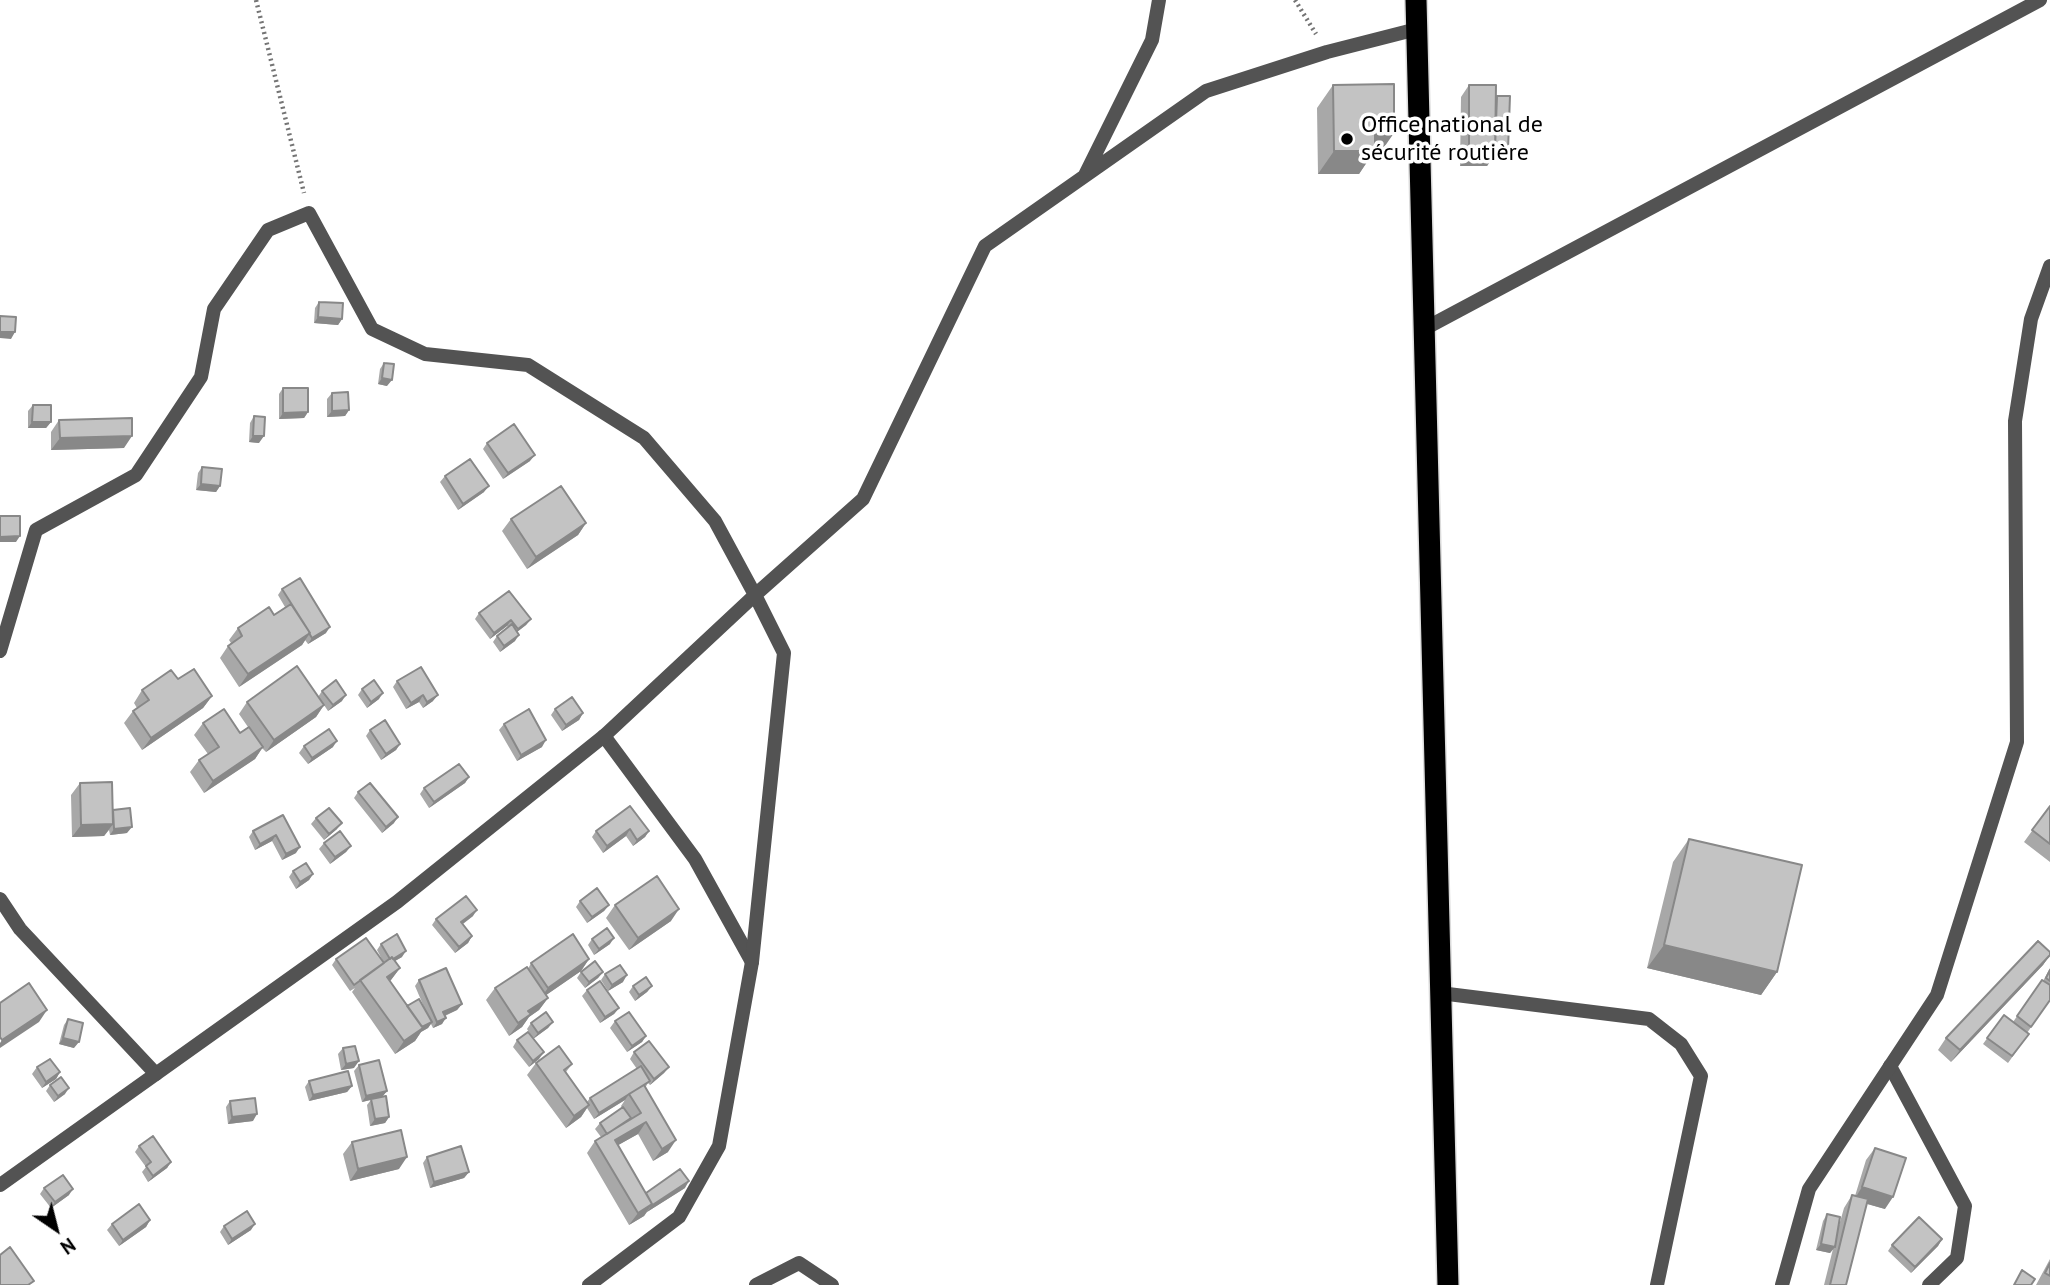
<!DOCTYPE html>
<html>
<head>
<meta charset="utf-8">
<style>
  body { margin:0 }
  #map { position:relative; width:2050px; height:1285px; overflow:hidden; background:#fff; font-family:"PT Sans",sans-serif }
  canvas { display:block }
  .north { position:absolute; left:21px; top:1194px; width:70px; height:70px; -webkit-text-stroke:5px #fff; paint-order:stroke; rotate:145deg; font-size:19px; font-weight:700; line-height:28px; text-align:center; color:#000 }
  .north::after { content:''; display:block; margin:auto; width:24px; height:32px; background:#000; clip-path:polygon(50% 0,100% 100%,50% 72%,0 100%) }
</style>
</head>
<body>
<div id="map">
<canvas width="2050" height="1285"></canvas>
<div class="north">N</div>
</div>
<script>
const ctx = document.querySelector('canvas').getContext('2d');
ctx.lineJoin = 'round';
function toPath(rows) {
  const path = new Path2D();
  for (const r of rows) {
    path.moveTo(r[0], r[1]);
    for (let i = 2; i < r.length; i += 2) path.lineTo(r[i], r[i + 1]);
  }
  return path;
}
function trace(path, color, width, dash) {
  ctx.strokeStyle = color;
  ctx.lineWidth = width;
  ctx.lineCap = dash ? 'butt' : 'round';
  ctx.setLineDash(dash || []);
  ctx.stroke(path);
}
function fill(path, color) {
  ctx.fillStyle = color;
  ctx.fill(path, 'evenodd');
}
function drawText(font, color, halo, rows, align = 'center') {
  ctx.font = font + ' "PT Sans",sans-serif';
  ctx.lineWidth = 7;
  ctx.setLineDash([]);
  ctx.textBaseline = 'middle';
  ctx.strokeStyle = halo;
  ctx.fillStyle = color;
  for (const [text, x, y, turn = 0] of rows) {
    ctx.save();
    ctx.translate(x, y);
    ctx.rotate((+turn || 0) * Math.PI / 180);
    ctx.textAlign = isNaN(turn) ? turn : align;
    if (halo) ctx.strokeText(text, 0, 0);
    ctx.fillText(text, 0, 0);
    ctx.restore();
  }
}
const path = toPath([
  [256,0,304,193],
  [1295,0,1316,34]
]);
const lane = toPath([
  [0,651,36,530,136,475,201,377,214,309,268,230,309,213,372,329,425,354,528,365,644,438,715,521,755,595],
  [604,736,695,859,752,962],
  [0,899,20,929,156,1074],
  [1440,993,1649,1019,1681,1044,1701,1076,1657,1285],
  [1890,1066,1965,1206,1957,1258,1929,1285],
  [756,1285,799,1263,832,1285]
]);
const street = toPath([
  [1085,175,1152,40,1159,0],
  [1424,329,2040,0],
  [0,1185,397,902,604,736,755,595,863,499,985,246,1206,91,1327,52,1417,29],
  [589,1285,679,1217,719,1146,752,962,784,653,755,595],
  [1782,1285,1809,1189,1937,995,2017,742,2015,421,2031,319,2050,266]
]);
const highway = toPath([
  [1416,0,1448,1285]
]);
const wall = toPath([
  [1333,85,1378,156,1371,156,1359,174,1318,174,1317,108],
  [1469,85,1496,97,1497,96,1508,150,1504,156,1494,156,1487,166,1460,166,1461,97],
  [319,302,342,319,338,325,314,323,315,308],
  [384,363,387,386,378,384,380,369],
  [283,388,308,412,304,418,279,419,279,394],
  [332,393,349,410,345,416,327,417,327,399],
  [33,405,51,422,46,428,28,428,28,411],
  [254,416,259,443,249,442,250,423],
  [59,420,124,448,51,450,51,432],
  [487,443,530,461,503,479,483,449],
  [202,467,220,486,216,492,196,490,198,473],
  [445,476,484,492,458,510,440,482],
  [511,519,586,523,578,535,527,569,502,531],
  [282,589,326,633,308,644,305,640,302,645,239,687,220,658,228,646,231,643,229,640,238,628,274,615,285,607,278,595],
  [479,613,531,619,526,625,517,632,515,641,500,652,493,642,497,636,508,627,507,626,490,639,475,619],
  [397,681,433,701,423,708,419,702,406,709,393,687],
  [362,689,379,699,367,708,358,695],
  [142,690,212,696,203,708,142,750,124,723,133,711,137,708,134,703],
  [322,691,342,701,328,711,324,705,316,717,266,752,262,748,255,759,204,793,190,772,199,760,208,754,194,735,203,723,240,733,248,727,239,714,247,702,318,697],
  [555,709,583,713,579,720,562,731,551,715],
  [504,724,542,747,517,761,499,730],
  [370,730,400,744,396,750,381,760,366,736],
  [304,746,333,747,308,764,299,753],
  [469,777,465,783,429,808,420,794,424,788],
  [80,783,113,810,127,833,110,835,109,830,104,836,72,837,71,795],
  [358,792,394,823,382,833,354,798],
  [630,806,649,831,645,837,633,846,626,836,603,853,592,837,596,831],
  [2050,806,2050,862,2024,842],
  [283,815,296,853,282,860,272,841,255,850,249,837,253,831],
  [316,818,337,829,324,840,311,824],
  [1689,839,1777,972,1761,995,1647,968,1673,862],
  [324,843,351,846,346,852,330,864,319,849],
  [293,871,313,874,309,880,296,889,289,877],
  [580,901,609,905,604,911,587,923,576,907],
  [615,905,671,921,629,950,606,918],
  [473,916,463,924,472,936,468,943,455,953,432,925,436,919],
  [592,939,610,944,594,955,588,945],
  [381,944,402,957,395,961,400,968,390,981,407,1006,424,1007,415,986,419,980,462,1004,457,1010,445,1016,442,1024,433,1028,431,1024,428,1028,421,1032,415,1041,395,1054,352,992,355,988,350,991,332,965,336,959,384,963,377,950],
  [2050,955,2043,965,1951,1062,1938,1050,1946,1038],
  [589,959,581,971,546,995,548,998,539,1010,529,1017,522,1027,509,1036,486,1000,495,988,528,969,531,963],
  [2050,968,2050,1000,2027,1033,2029,1034,2008,1063,1983,1044,2004,1015,2013,1022,2042,980,2043,981],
  [581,972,603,972,598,978,585,988,577,978],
  [605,974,623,982,608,991,601,980],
  [633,986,652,986,647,992,635,1001,629,992],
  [587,990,619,1008,614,1014,600,1023,582,996],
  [68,1019,74,1048,59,1044,64,1025],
  [615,1021,646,1036,642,1042,627,1052,610,1028],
  [553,1022,548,1028,533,1039,527,1029,531,1023],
  [517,1040,539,1059,529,1067,513,1047],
  [343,1048,354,1068,341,1070,338,1054],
  [634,1052,669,1067,664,1073,650,1085,648,1083,645,1088,668,1152,653,1161,638,1134,618,1145,646,1193,685,1188,647,1212,644,1216,629,1225,587,1153,595,1141,601,1137,595,1129,600,1123,622,1108,621,1106,625,1100,594,1119,587,1108,581,1117,566,1128,527,1075,536,1063,572,1064,566,1072,587,1102,590,1098,637,1069,630,1059],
  [359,1065,387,1091,382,1097,389,1117,385,1123,370,1126,367,1105,371,1100,362,1102,354,1071],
  [37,1067,60,1072,56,1079,42,1088,32,1074],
  [309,1081,352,1086,347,1092,309,1101,305,1087],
  [50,1085,65,1094,54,1102,46,1091],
  [230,1101,253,1121,228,1124,226,1107],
  [352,1142,399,1169,350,1181,343,1154],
  [139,1146,171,1162,167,1168,148,1182,142,1172,146,1167,135,1152],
  [1875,1148,1885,1209,1867,1204,1846,1285,1824,1285,1833,1249,1830,1253,1816,1250,1823,1221,1827,1214,1838,1229,1844,1208,1852,1195,1855,1196,1866,1160],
  [427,1157,469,1172,464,1178,430,1188,423,1163],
  [44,1188,69,1195,51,1208,40,1194],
  [150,1220,146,1227,119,1246,107,1230,112,1224],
  [224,1226,251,1230,228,1245,220,1232],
  [1942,1239,1938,1246,1911,1273,1888,1251,1892,1245],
  [2050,1259,2050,1285,2036,1285]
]);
const shadedWall = toPath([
  [1394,133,1378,156,1371,156,1359,174,1318,174,1334,151,1375,134],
  [1495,149,1508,150,1504,156,1494,156,1487,166,1460,166,1469,154],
  [318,317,342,319,338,325,314,323],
  [0,332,15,332,11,339,0,338],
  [382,378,392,380,387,386,378,384],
  [349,410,345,416,327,417,332,411],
  [308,412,304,418,279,419,283,413],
  [32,422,51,422,46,428,28,428],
  [132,436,124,448,51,450,60,438],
  [253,436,264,436,259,443,249,442],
  [535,455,530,461,503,479,508,473],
  [201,484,220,486,216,492,196,490],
  [489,486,484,492,458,510,463,504],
  [586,523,578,535,527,569,536,557],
  [20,536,16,542,0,542,0,537],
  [531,619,526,625,513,635,518,629],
  [511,620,507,626,490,639,494,633],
  [330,627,326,633,308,644,312,638],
  [310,633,302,645,239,687,248,674],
  [519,635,515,641,500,652,504,646],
  [383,693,379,699,367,708,371,702],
  [346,695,342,701,328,711,333,705],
  [423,695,419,702,406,709,411,703],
  [438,695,433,701,423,708,427,702],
  [212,696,203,708,142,750,151,738],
  [324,705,316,717,266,752,274,740],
  [583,713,579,720,562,731,566,725],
  [546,740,542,747,517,761,521,755],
  [337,741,333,747,308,764,312,758],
  [400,744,396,750,381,760,386,754],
  [263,747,255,759,204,793,213,781],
  [469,777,465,783,429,808,434,802],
  [398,817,394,823,382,833,386,827],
  [342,823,337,829,324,840,329,834],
  [113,824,104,836,72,837,81,825],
  [132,827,127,833,110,835,114,829],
  [630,829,626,836,603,853,607,846],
  [649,831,645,837,633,846,637,840],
  [276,835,272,841,255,850,260,844],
  [351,846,346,852,330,864,335,857],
  [300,847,296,853,282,860,286,854],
  [313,874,309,880,296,889,300,882],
  [609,905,604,911,587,923,592,917],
  [679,909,671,921,629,950,638,938],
  [477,910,473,916,457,928,461,922],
  [472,936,468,943,455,953,459,947],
  [614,938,610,944,594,955,599,949],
  [1664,945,1777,972,1761,995,1647,968],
  [406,951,402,957,386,966,391,960],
  [2050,955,2043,965,1951,1062,1960,1050],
  [589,959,581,971,539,1000,548,988],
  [400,968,391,980,378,989,387,977],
  [603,972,598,978,585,988,589,982],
  [627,975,623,982,608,991,612,985],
  [652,986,647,992,635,1001,639,995],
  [548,998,539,1010,529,1017,522,1027,509,1036,528,1011],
  [462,1004,457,1010,439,1018,443,1012],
  [619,1008,614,1014,600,1023,605,1017],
  [47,1010,39,1022,0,1048,0,1043,2,1040],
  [446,1018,442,1024,433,1028,437,1022],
  [432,1022,428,1028,421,1032,415,1041,395,1054,404,1041,418,1030],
  [553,1022,548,1028,533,1039,538,1033],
  [646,1036,642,1042,627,1052,632,1046],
  [63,1038,79,1042,74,1048,59,1044],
  [544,1052,539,1059,529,1067,533,1061],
  [359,1061,354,1068,341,1070,346,1064],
  [669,1067,664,1073,650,1085,654,1079],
  [60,1072,56,1079,42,1088,46,1082],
  [352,1086,347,1092,309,1101,313,1095],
  [69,1088,65,1094,54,1102,58,1096],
  [387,1091,382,1097,362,1102,366,1096],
  [629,1094,625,1100,594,1119,599,1113],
  [589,1105,581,1117,566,1128,574,1116],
  [257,1114,253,1121,228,1124,232,1117],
  [389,1117,385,1123,370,1126,375,1119],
  [646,1122,638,1134,606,1152,615,1140],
  [676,1140,668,1152,653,1161,662,1149],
  [407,1157,399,1169,350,1181,358,1169],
  [171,1162,167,1168,148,1182,153,1176],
  [469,1172,464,1178,430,1188,434,1182],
  [689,1181,685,1188,647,1212,651,1206],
  [1862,1187,1893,1197,1885,1209,1854,1200],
  [73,1189,69,1195,51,1208,55,1202],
  [652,1204,644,1216,629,1225,638,1213],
  [150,1220,146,1227,119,1246,123,1240],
  [255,1224,251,1230,228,1245,232,1239],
  [1942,1239,1938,1246,1911,1273,1915,1267],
  [1821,1244,1835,1247,1830,1253,1816,1250]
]);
const building = toPath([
  [1394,84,1394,133,1375,134,1375,151,1334,151,1333,85,1394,84],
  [1469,85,1496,85,1495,154,1469,154,1469,85],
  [1497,96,1510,96,1508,150,1495,149,1497,96],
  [319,302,343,303,342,319,318,317,319,302],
  [0,316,16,317,15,332,0,332,0,316],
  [384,363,394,364,392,380,382,378,384,363],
  [283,388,308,388,308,412,283,413,283,388],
  [348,392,349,410,332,411,332,393,348,392],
  [33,405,51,405,51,422,32,422,33,405],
  [254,416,265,417,264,436,253,436,254,416],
  [132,418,132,436,60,438,59,420,132,418],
  [514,424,535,455,508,473,487,443,514,424],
  [470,459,489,486,463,504,445,476,470,459],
  [202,467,222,469,220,486,201,484,202,467],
  [561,486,586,523,536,557,511,519,561,486],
  [0,516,20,516,20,536,0,537,0,516],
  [300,578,330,627,312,638,309,633,310,633,282,589,300,578],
  [509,591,531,619,518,629,511,620,494,633,479,613,509,591],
  [291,604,310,633,248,674,228,646,242,636,238,628,269,607,274,615,291,604],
  [512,624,519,635,504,646,497,636,512,624],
  [297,666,324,705,274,740,247,702,297,666],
  [421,667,438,695,427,702,423,695,411,703,397,681,421,667],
  [194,669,212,696,151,738,133,711,149,700,142,690,171,670,178,679,194,669],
  [336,680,346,695,333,705,322,691,336,680],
  [374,680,383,693,371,702,362,689,374,680],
  [572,697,583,713,566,725,555,709,572,697],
  [224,709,240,733,249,727,263,747,213,781,199,760,219,747,203,723,224,709],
  [529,709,546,740,521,755,504,724,529,709],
  [385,720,400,744,386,754,370,730,385,720],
  [329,729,337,741,312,758,304,746,329,729],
  [459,764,469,777,434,802,424,788,459,764],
  [112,782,113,824,81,825,80,783,112,782],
  [370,783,398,817,386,827,358,792,370,783],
  [630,806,649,831,637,840,630,829,607,846,596,831,630,806],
  [2050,806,2050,844,2032,830,2050,806],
  [130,808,132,827,114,829,113,810,130,808],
  [329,808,342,823,329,834,316,818,329,808],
  [283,815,300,847,286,854,276,835,260,844,253,831,283,815],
  [340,831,351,846,335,857,324,843,340,831],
  [1689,839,1802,865,1777,972,1664,945,1689,839],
  [306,863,313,874,300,882,293,871,306,863],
  [657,876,679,909,638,938,615,905,657,876],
  [597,888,609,905,592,917,580,901,597,888],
  [466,896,477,910,461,922,472,936,459,947,436,919,466,896],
  [607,928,614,938,599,949,592,939,607,928],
  [397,934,406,951,393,959,392,957,390,959,381,944,397,934],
  [573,934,589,959,548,988,531,963,573,934],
  [366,938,384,963,354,985,336,959,366,938],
  [2038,941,2050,952,2050,955,1960,1050,1946,1038,2038,941],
  [392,957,400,968,387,977,423,1028,404,1041,360,980,392,957],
  [595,961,603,972,589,982,581,972,595,961],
  [620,965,627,975,612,985,605,974,620,965],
  [527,967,548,998,528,1011,531,1014,518,1023,495,988,527,967],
  [446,968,462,1004,443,1012,446,1018,437,1022,419,980,446,968],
  [2050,970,2050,981,2046,978,2050,970],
  [646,977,652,986,639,995,633,986,646,977],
  [2042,980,2050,985,2050,1000,2031,1027,2017,1016,2042,980],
  [600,981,619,1008,605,1017,587,990,600,981],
  [29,983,47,1010,2,1040,0,1037,0,1003,29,983],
  [419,999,432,1022,422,1027,407,1006,419,999],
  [546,1012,553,1022,538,1033,531,1023,546,1012],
  [629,1012,646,1036,632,1046,615,1021,629,1012],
  [2004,1015,2029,1034,2012,1056,1987,1038,2004,1015],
  [68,1019,83,1023,79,1042,63,1038,68,1019],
  [528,1032,544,1052,533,1061,517,1040,528,1032],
  [649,1041,669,1067,654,1079,634,1052,649,1041],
  [355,1046,359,1061,346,1064,343,1048,355,1046],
  [559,1046,572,1064,564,1070,589,1105,574,1116,536,1063,559,1046],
  [50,1059,60,1072,46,1082,37,1067,50,1059],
  [379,1060,387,1091,366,1096,359,1065,379,1060],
  [641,1066,650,1081,599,1113,590,1098,641,1066],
  [348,1071,352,1086,313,1095,309,1081,348,1071],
  [61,1077,69,1088,58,1096,50,1085,61,1077],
  [644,1085,676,1140,662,1149,646,1122,615,1140,652,1204,638,1213,595,1141,641,1113,629,1094,644,1085],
  [386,1096,389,1117,375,1119,371,1099,386,1096],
  [255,1098,257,1114,232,1117,230,1101,255,1098],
  [623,1107,631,1118,607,1134,600,1123,623,1107],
  [401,1130,407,1157,358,1169,352,1142,401,1130],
  [153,1136,171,1162,153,1176,146,1166,151,1162,139,1146,153,1136],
  [461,1146,469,1172,434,1182,427,1157,461,1146],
  [1875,1148,1906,1158,1893,1197,1862,1187,1875,1148],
  [680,1169,689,1181,651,1206,651,1205,652,1204,646,1193,680,1169],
  [63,1175,73,1189,55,1202,44,1188,63,1175],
  [1852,1195,1868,1199,1846,1285,1830,1285,1852,1195],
  [139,1204,150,1220,123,1240,112,1224,139,1204],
  [247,1211,255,1224,232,1239,224,1226,247,1211],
  [1827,1214,1840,1217,1835,1247,1821,1244,1827,1214],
  [1919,1217,1942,1239,1915,1267,1892,1245,1919,1217],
  [10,1247,34,1281,28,1285,0,1285,0,1255,10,1247],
  [2050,1263,2050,1276,2045,1273,2050,1263],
  [2022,1270,2035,1279,2031,1285,2014,1285,2022,1270]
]);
const markers = [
  [1347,139,7,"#000"]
];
const poiNames = [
  ["Office national de",1361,125],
  ["sécurité routière",1361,153]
];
trace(highway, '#dbdbdb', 24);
trace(path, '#757575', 4.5, [2, 3.5]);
trace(lane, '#535353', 14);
trace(street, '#535353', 14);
trace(highway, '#000', 21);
fill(wall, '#a8a8a8');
fill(shadedWall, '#888');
fill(building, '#c3c3c3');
trace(building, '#888', 2);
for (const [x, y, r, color] of markers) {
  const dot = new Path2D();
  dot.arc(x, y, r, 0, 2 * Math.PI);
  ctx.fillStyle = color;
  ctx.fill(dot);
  trace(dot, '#fff', 2.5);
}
drawText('24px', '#000', '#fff', poiNames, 'left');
</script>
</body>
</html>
